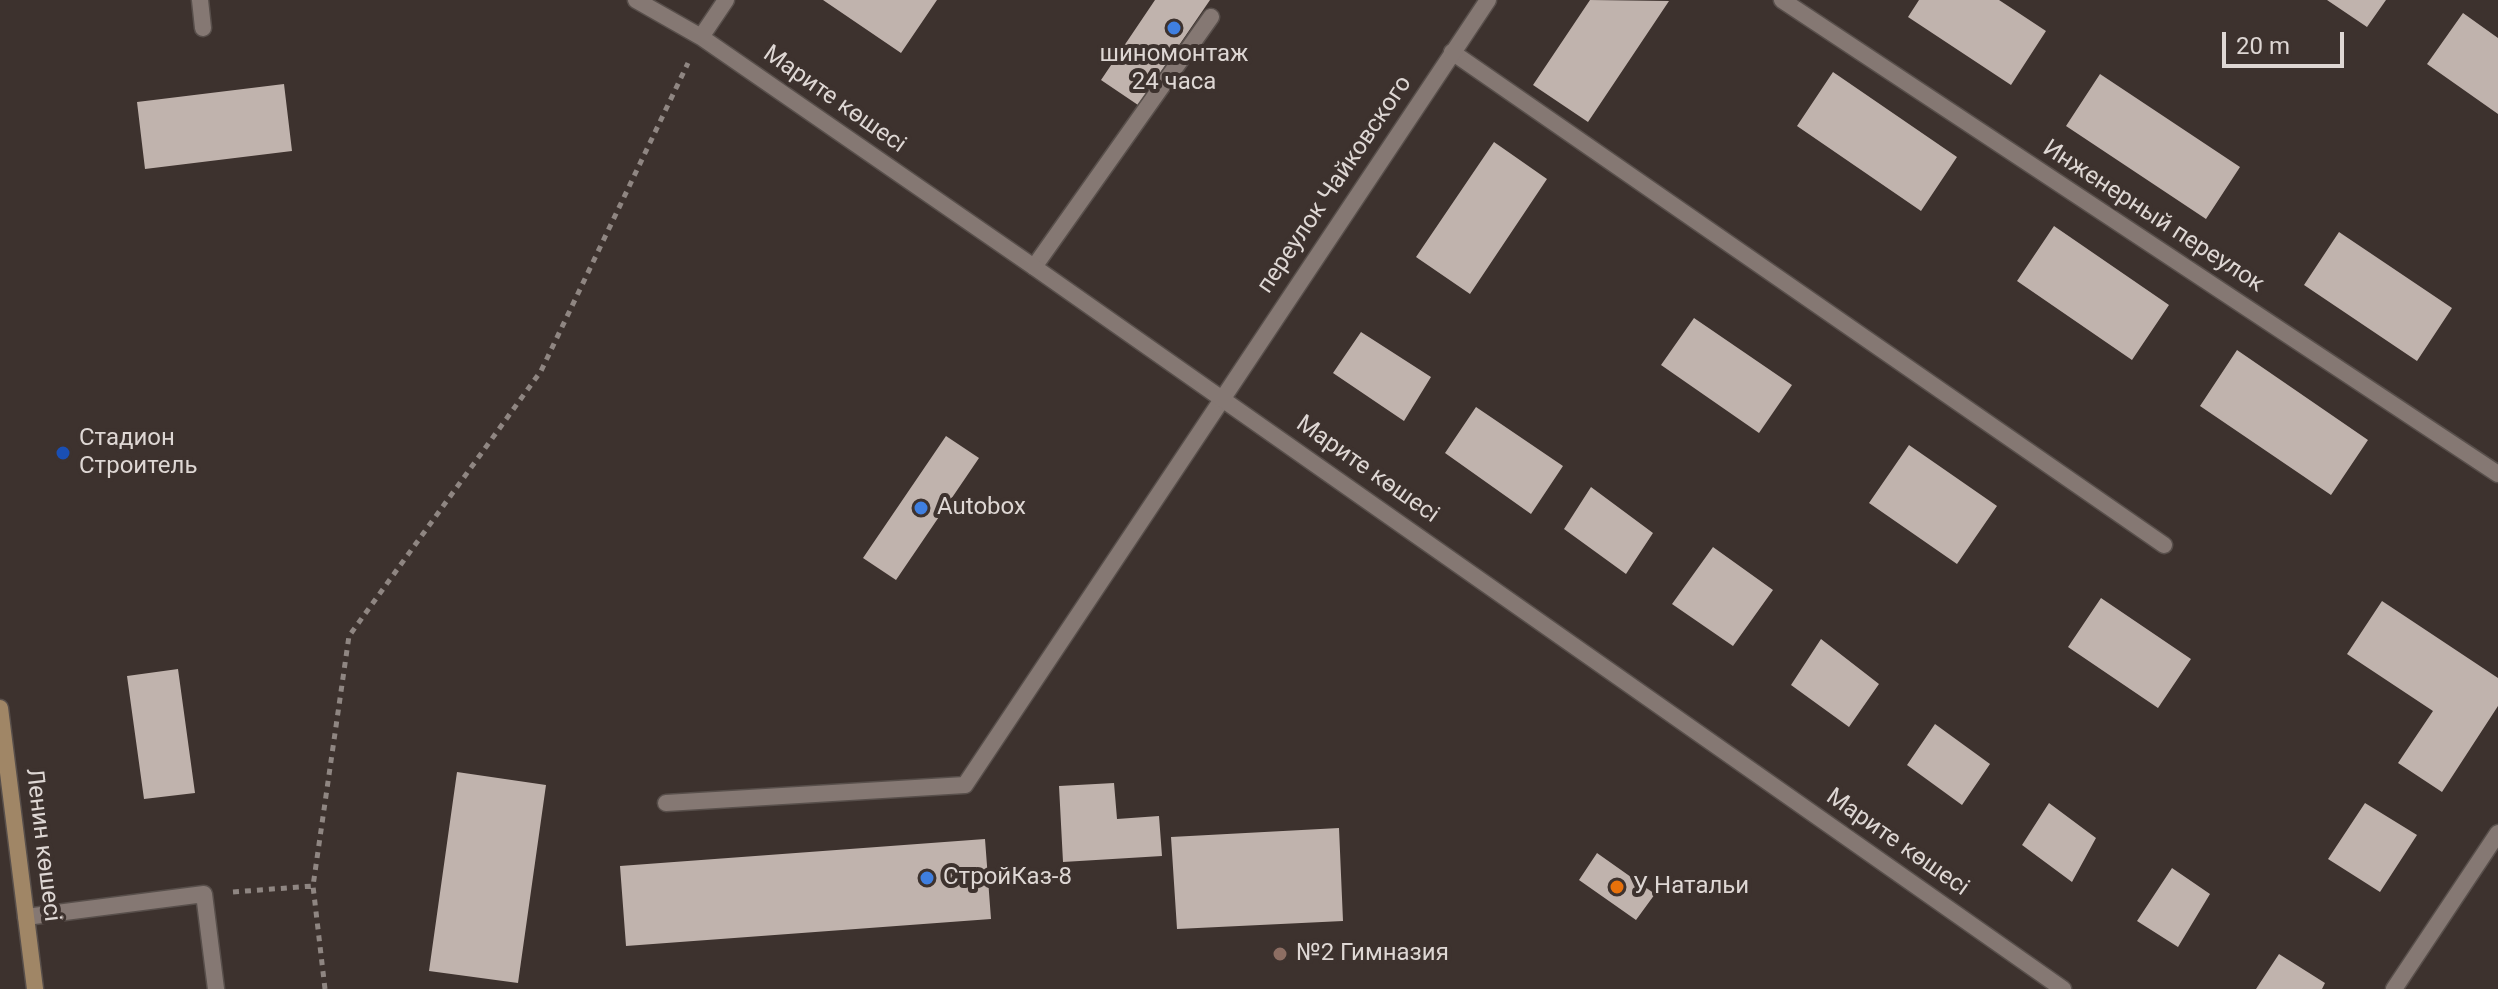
<!DOCTYPE html>
<html>
<head>
<meta charset="utf-8">
<style>
  body { margin:0 }
  #map { position:relative; width:2498px; height:989px; overflow:hidden; background:#3d322e; font-family:Roboto,sans-serif }
  canvas { display:block }
  .scale { position:absolute; left:2222px; top:32px; width:122px; height:36px; box-sizing:border-box; border:4px solid #ded7d4; border-top:0; padding-left:10px; font-size:24px; line-height:28px; white-space:nowrap; color:#ded7d4; -webkit-text-stroke:6px #3d322e; paint-order:stroke }
</style>
</head>
<body>
<div id="map">
<canvas width="2498" height="989"></canvas>
<div class="scale">20 m</div>
</div>
<script>
const ctx = document.querySelector('canvas').getContext('2d');
ctx.lineJoin = 'round';
function fill(path, color) {
  ctx.fillStyle = color;
  ctx.fill(path, 'evenodd');
}
function toPath(rows) {
  const path = new Path2D();
  for (const r of rows) {
    path.moveTo(r[0], r[1]);
    for (let i = 2; i < r.length; i += 2) path.lineTo(r[i], r[i + 1]);
  }
  return path;
}
function trace(path, color, width, dash) {
  ctx.strokeStyle = color;
  ctx.lineWidth = width;
  ctx.lineCap = dash ? 'butt' : 'round';
  ctx.setLineDash(dash || []);
  ctx.stroke(path);
}
function drawText(font, color, halo, rows, align = 'center') {
  ctx.font = font + ' Roboto,sans-serif';
  ctx.lineWidth = 8;
  ctx.setLineDash([]);
  ctx.textBaseline = 'middle';
  ctx.strokeStyle = halo;
  ctx.fillStyle = color;
  for (const [text, x, y, turn = 0] of rows) {
    ctx.save();
    ctx.translate(x, y);
    ctx.rotate((+turn || 0) * Math.PI / 180);
    ctx.textAlign = isNaN(turn) ? turn : align;
    if (halo) ctx.strokeText(text, 0, 0);
    ctx.fillText(text, 0, 0);
    ctx.restore();
  }
}
const building = toPath([
  [823,0,937,0,901,53],
  [1155,0,1210,0,1138,105,1101,80],
  [1590,0,1669,1,1588,122,1533,85],
  [1919,0,1999,0,2046,31,2011,85,1908,17],
  [2327,0,2386,0,2367,27],
  [2463,13,2498,38,2498,114,2427,64],
  [1833,72,1957,157,1921,211,1797,126],
  [2100,74,2240,167,2206,219,2066,126],
  [284,84,292,151,145,169,137,102],
  [1494,142,1547,179,1470,294,1416,257],
  [2054,226,2169,305,2132,360,2017,281],
  [2339,232,2452,308,2417,361,2304,285],
  [1694,318,1792,385,1759,433,1661,365],
  [1361,332,1431,377,1404,421,1333,373],
  [2237,350,2368,440,2331,495,2200,406],
  [1476,407,1563,466,1531,514,1445,453],
  [946,436,979,458,896,580,863,558],
  [1909,445,1997,506,1957,564,1869,503],
  [1591,487,1653,533,1626,574,1564,529],
  [1713,547,1773,590,1733,646,1672,604],
  [2101,598,2191,659,2158,708,2068,647],
  [2382,601,2498,678,2498,706,2442,792,2398,763,2433,711,2347,654],
  [1821,639,1879,684,1849,727,1791,685],
  [178,669,195,793,144,799,127,676],
  [1935,724,1990,764,1962,805,1907,765],
  [457,772,546,785,518,983,429,971],
  [1114,783,1117,819,1159,816,1162,856,1063,862,1059,786],
  [2049,803,2096,838,2072,882,2022,845],
  [2365,803,2417,835,2380,892,2328,859],
  [1339,828,1343,921,1177,929,1171,837],
  [985,839,991,919,626,946,620,866],
  [1597,853,1655,894,1636,920,1579,880],
  [2172,868,2210,894,2178,947,2137,921],
  [2279,954,2325,983,2322,989,2256,989]
]);
const path = toPath([
  [233,892,313,886],
  [325,989,313,886,349,636,541,371,688,63]
]);
const lane = toPath([
  [200,0,203,28],
  [1782,0,2498,474],
  [1452,52,2164,545],
  [1034,267,1211,17],
  [666,803,965,785,1223,398],
  [26,917,204,894,216,989]
]);
const street = toPath([
  [636,0,701,37,1034,267,2063,989],
  [701,37,726,0],
  [1223,398,1488,0],
  [2394,989,2498,833]
]);
const secondary = toPath([
  [0,708,35,989]
]);
const markers = [
  [1174,28,8,"#3f7fe0"],
  [63,453,8,"#1a4fb4"],
  [921,508,8,"#3f7fe0"],
  [927,878,8,"#3f7fe0"],
  [1617,887,8,"#e8710a"],
  [1280,954,8,"#8d6e63"]
];
const poiNames = [
  ["шиномонтаж",1174,55,"center"],
  ["24 часа",1174,83,"center"],
  ["Стадион",79,439],
  ["Строитель",79,467],
  ["Autobox",937,508],
  ["СтройКаз-8",943,878],
  ["У Натальи",1633,887],
  ["№2 Гимназия",1296,954]
];
const streetNames = [
  ["Марите көшесі",834,100,35],
  ["переулок Чайковского",1335,185,-56],
  ["Инженерный переулок",2153,217,33],
  ["Марите көшесі",1367,470,35],
  ["Марите көшесі",1897,843,35],
  ["Ленин көшесі",42,845,83]
];
fill(building, '#c0b3ad');
trace(lane, '#584f4b', 19);
trace(street, '#584f4b', 19);
trace(secondary, '#584f4b', 19);
trace(path, '#8f8682', 5, [6, 6]);
trace(lane, '#857873', 16);
trace(street, '#857873', 16);
trace(secondary, '#a08666', 16);
for (const [x, y, r, color] of markers) {
  const dot = new Path2D();
  dot.arc(x, y, r, 0, 2 * Math.PI);
  ctx.fillStyle = color;
  ctx.fill(dot);
  trace(dot, '#3d322e', 3);
}
drawText('24px', '#ded7d4', '#3d322e', poiNames, 'left');
drawText('24px', '#ded7d4', '#3d322e', streetNames);
</script>
</body>
</html>
